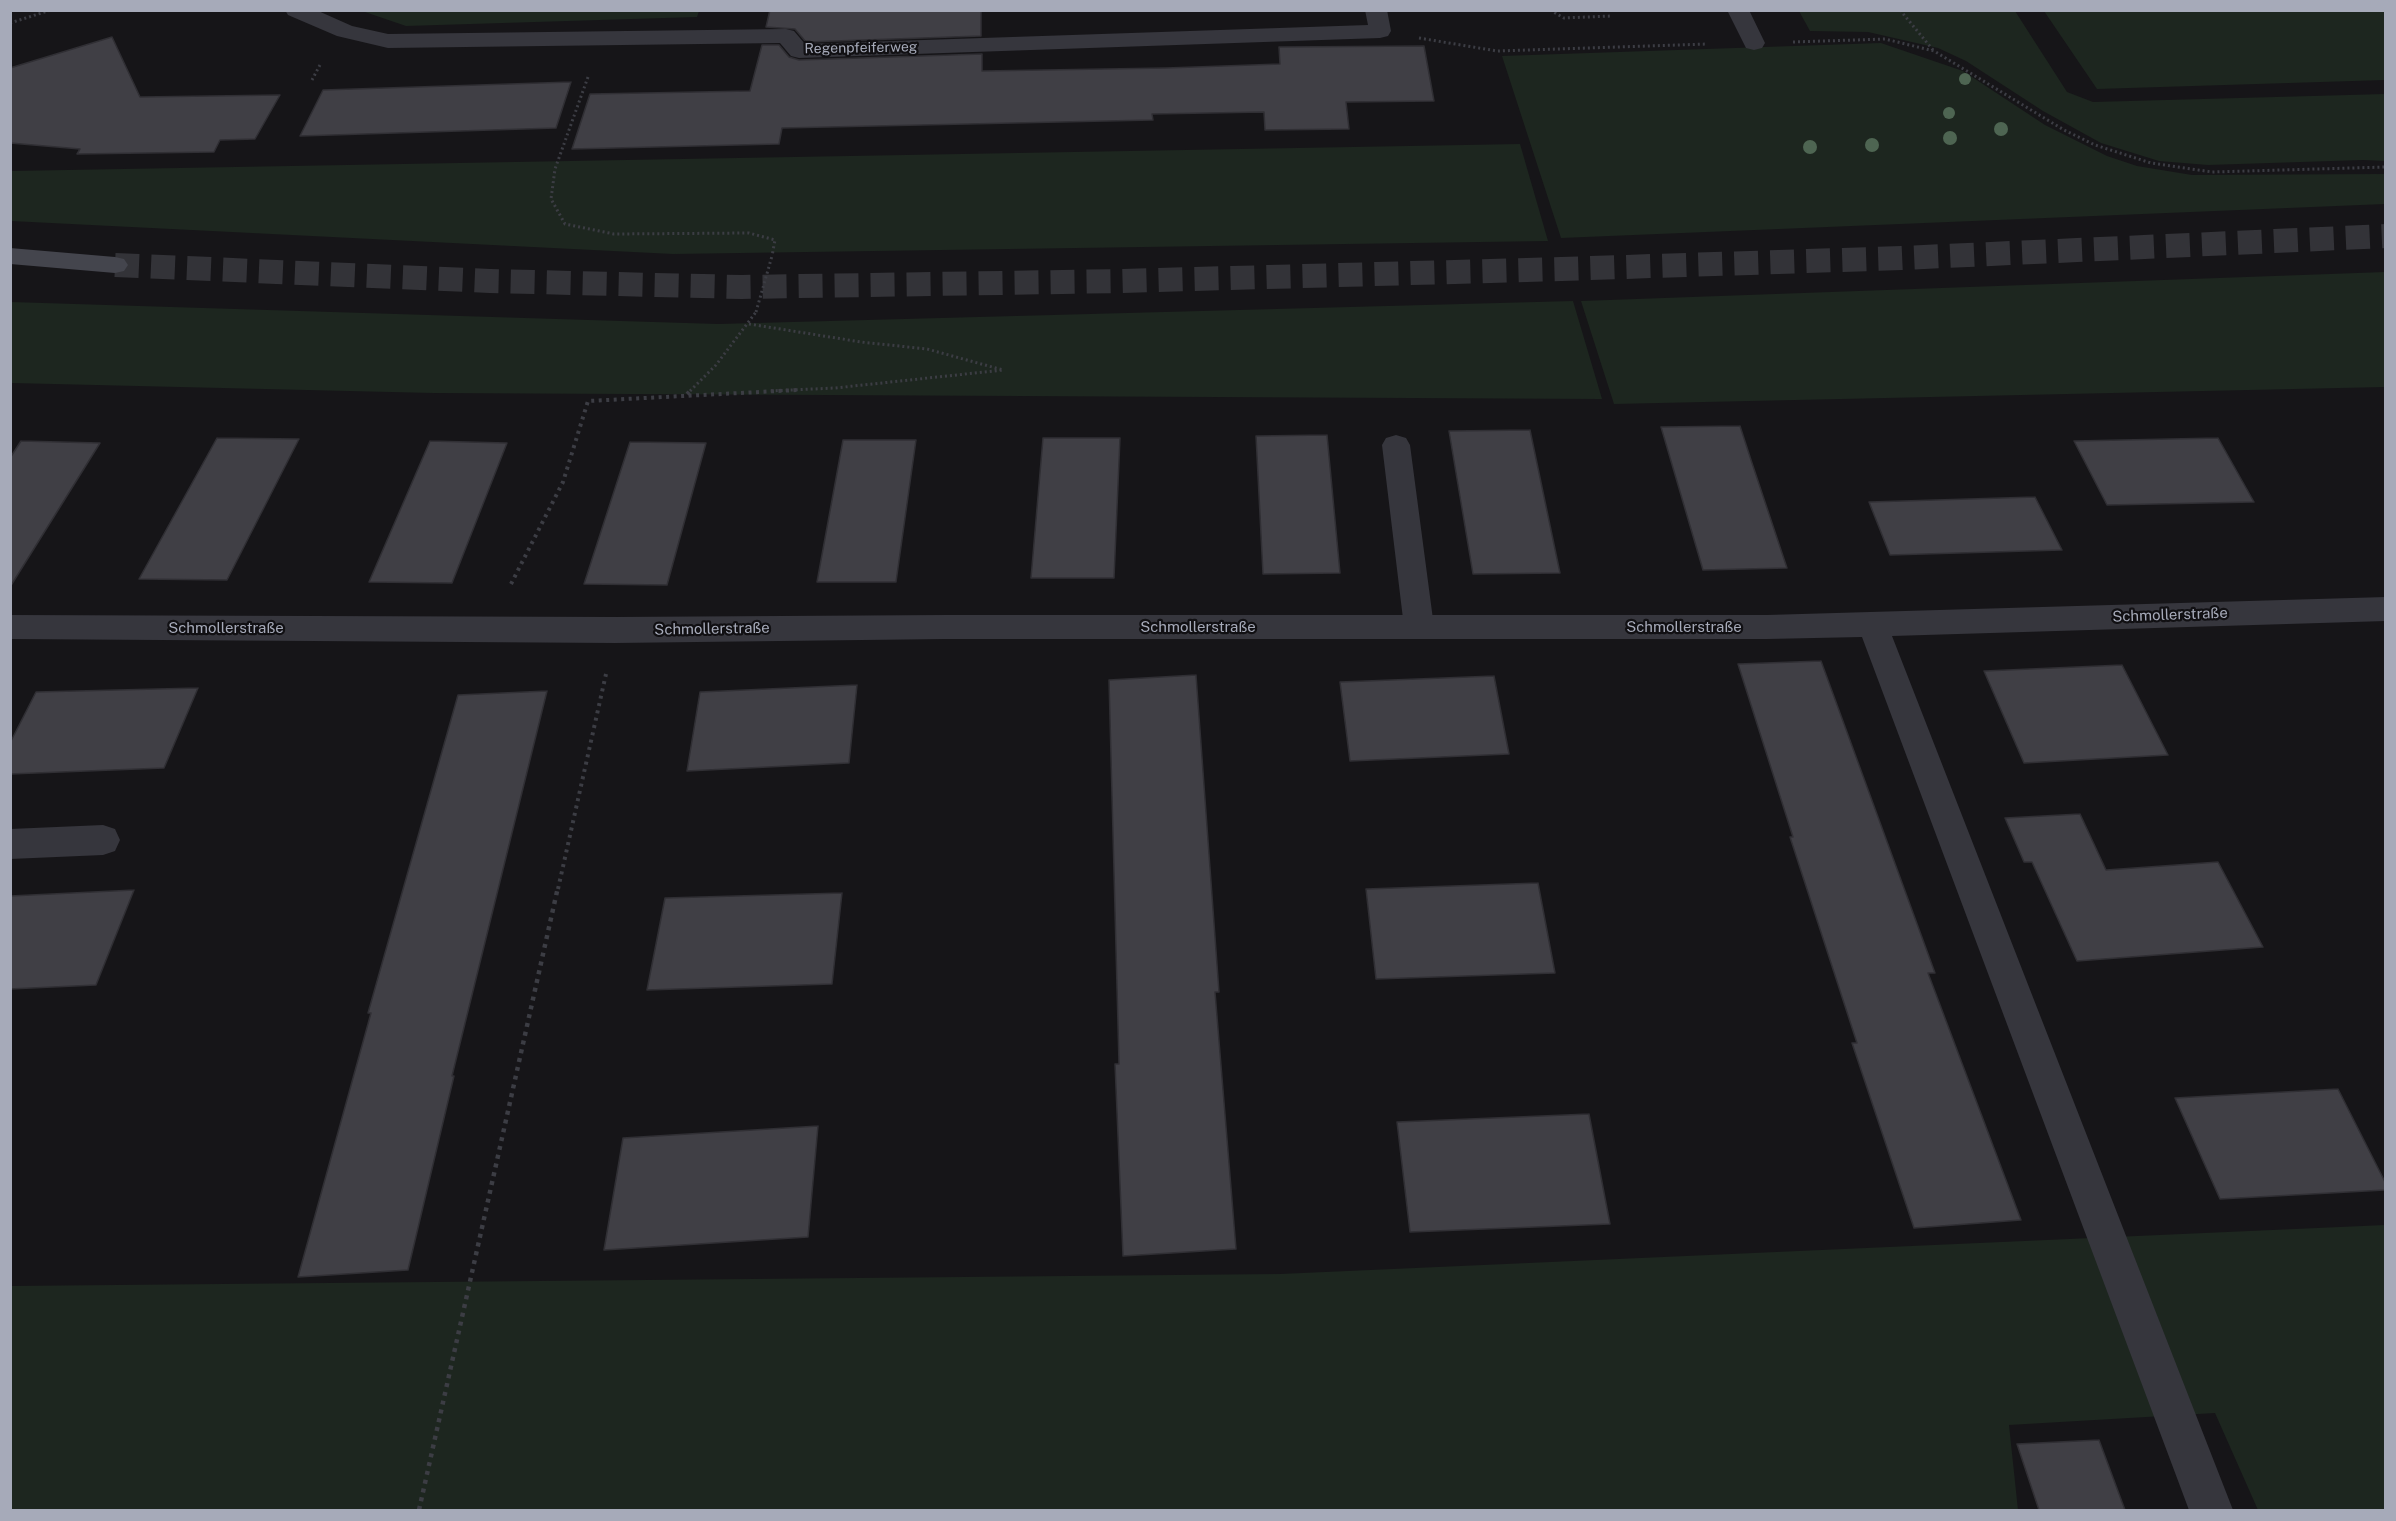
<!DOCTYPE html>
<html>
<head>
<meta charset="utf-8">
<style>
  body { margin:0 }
  #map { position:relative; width:2396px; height:1521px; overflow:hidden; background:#161518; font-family:"Public Sans",sans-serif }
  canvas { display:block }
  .frame { position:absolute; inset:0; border:12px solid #a6aab9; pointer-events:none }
</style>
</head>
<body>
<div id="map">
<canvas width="2396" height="1521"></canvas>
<div class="frame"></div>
</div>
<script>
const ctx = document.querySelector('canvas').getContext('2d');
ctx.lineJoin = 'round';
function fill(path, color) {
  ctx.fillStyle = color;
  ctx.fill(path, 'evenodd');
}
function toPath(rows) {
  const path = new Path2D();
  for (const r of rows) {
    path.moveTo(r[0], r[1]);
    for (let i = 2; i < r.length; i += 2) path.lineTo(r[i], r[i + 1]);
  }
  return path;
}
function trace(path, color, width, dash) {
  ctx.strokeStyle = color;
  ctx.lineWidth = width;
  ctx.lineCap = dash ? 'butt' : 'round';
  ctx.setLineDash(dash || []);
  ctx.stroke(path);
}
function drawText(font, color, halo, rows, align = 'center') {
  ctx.font = font + ' "Public Sans",sans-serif';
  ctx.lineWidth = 4.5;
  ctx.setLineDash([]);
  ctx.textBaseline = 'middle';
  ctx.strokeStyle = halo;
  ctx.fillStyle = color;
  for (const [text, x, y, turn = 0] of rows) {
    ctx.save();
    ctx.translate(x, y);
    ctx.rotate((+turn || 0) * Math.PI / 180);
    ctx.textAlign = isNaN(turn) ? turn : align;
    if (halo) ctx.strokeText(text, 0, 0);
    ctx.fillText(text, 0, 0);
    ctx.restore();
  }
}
const green = toPath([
  [362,11,699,11,697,17,406,26],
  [1799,11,2015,11,2067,92,2093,102,2385,94,2385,161,2363,160,2208,165,2159,161,2101,143,2043,111,1966,61,1938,48,1868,32,1810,31],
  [2044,11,2385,11,2385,80,2097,89],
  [1881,43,1963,71,2045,125,2107,156,2137,166,2192,175,2385,174,2385,204,1561,238,1502,56],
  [1520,144,1548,241,673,254,11,221,11,171],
  [2385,272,2385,387,1614,404,1581,301],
  [1573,301,1602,399,433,393,11,383,11,302,718,324],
  [2385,1225,2385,1510,2258,1510,2215,1413,2009,1425,2018,1510,11,1510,10,1286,1280,1274]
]);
const building = toPath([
  [770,10,981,10,981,36,806,42,795,29,766,27,770,10],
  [112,37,140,97,280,95,255,139,220,140,214,152,77,154,80,149,10,143,10,68,112,37],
  [762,45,779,45,789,57,799,60,982,54,982,71,1166,68,1280,64,1279,47,1424,46,1434,101,1346,102,1349,129,1265,130,1264,112,1152,114,1153,120,782,128,779,144,572,149,590,94,750,91,762,45],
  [571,82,556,128,300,136,323,90,571,82],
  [1740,426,1751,460,1787,568,1703,570,1661,427,1740,426],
  [1530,430,1560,573,1473,574,1449,431,1530,430],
  [1327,435,1340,573,1263,574,1256,436,1327,435],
  [217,438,299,439,227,580,139,579,217,438],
  [1043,438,1120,438,1114,578,1031,578,1043,438],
  [2218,438,2254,502,2107,505,2074,441,2218,438],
  [843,440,916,440,896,582,817,582,843,440],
  [21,441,100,443,10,587,10,458,21,441],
  [430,441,507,443,452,583,369,582,430,441],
  [630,442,706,443,667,585,584,584,630,442],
  [2035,497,2062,550,1890,555,1869,502,2035,497],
  [1821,661,1935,973,1928,973,2021,1220,1914,1228,1852,1043,1857,1043,1790,837,1793,837,1738,664,1821,661],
  [2122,665,2168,755,2024,763,1984,671,2122,665],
  [1196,675,1219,992,1215,992,1236,1249,1123,1256,1115,1064,1119,1064,1109,680,1196,675],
  [1494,676,1509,754,1350,761,1340,682,1494,676],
  [857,685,849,763,687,771,700,692,857,685],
  [198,688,164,768,10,774,10,743,36,692,198,688],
  [547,691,452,1076,454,1076,408,1270,298,1277,371,1013,368,1013,458,695,547,691],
  [2080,814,2106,870,2218,862,2263,947,2077,961,2032,862,2024,862,2005,818,2080,814],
  [1538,883,1555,973,1376,979,1366,889,1538,883],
  [134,890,96,985,10,989,10,896,134,890],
  [842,893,832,984,647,990,665,898,842,893],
  [2338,1089,2385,1182,2385,1190,2220,1199,2175,1098,2338,1089],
  [1589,1114,1610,1224,1410,1232,1397,1122,1589,1114],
  [818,1126,808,1237,604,1250,623,1138,818,1126],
  [2099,1440,2125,1510,2039,1510,2017,1444,2099,1440]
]);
const secondaryTunnel = toPath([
  [115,265,490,281,742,287,1122,281,1561,269,1902,258,2386,236]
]);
const pathFar2 = toPath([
  [1550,10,1564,18,1611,16],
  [1900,10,1933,50],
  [10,23,51,10],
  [1419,38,1497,51,1707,44],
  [1793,42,1885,39,1934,51,2064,130,2095,145,2151,163,2212,172,2386,167],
  [588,77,555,169,551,199,565,224,614,234,749,233,775,240,772,256],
  [312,80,321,63],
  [749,324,861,342,927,349,1003,370,835,388,769,391],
  [690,391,716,365,756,312]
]);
const pathFar1 = toPath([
  [687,394,691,390],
  [511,584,563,482,588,401,797,390],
  [558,889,606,674]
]);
const path = toPath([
  [419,1510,558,887]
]);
const lane = toPath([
  [1727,10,1749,10,1765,43,1762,48,1754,50,1746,48,1727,10],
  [1396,435,1406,438,1410,445,1434,627,1430,636,1419,639,1408,636,1404,627,1382,445,1386,438,1396,435],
  [103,825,115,829,120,840,115,851,103,855,10,859,10,829,103,825]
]);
const street = toPath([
  [285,10,316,10,352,26,388,34,786,29,794,31,805,44,1368,25,1365,10,1387,10,1391,31,1388,36,1380,38,799,58,791,56,780,43,388,48,337,36,288,15,285,10],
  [2386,597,2386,621,1892,636,2233,1510,2189,1510,1862,637,1767,639,945,639,615,643,10,639,10,615,615,617,945,615,1767,615,2386,597]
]);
const secondary = toPath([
  [10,248,115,257,124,259,128,265,124,271,115,273,10,264,10,248]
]);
const tram = toPath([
  [10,12,14,10]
]);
const pathBridge = toPath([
  [756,312,772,256]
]);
const trees = [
  [1965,79,6],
  [1949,113,6],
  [2001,129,7],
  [1950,138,7],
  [1872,145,7],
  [1810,147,7]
];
const farStreetnames = [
  ["Regenpfeiferweg",861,48,-1]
];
const streetNames = [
  ["Schmollerstraße",2170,615,-2],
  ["Schmollerstraße",1198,627],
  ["Schmollerstraße",1684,627],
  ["Schmollerstraße",226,628],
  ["Schmollerstraße",712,629,-1]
];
fill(green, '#1d261f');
fill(building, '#403f45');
trace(building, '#302f34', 1.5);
trace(secondaryTunnel, '#333338', 24, [24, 12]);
trace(pathFar2, '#3c3d44', 3, [2, 3]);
trace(pathFar1, '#3c3d44', 4, [3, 4.5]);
trace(path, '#3c3d44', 4.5, [4, 5]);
fill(lane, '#36363d');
fill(street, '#36363d');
fill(secondary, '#44454d');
trace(tram, '#494a52', 1.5);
trace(pathBridge, '#3c3d44', 3, [2, 3]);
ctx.fillStyle = '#4e6552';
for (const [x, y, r] of trees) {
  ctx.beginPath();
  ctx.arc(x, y, r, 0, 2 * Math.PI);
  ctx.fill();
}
drawText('14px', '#a6aab9', '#111013', farStreetnames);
drawText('15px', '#a6aab9', '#111013', streetNames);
</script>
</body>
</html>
